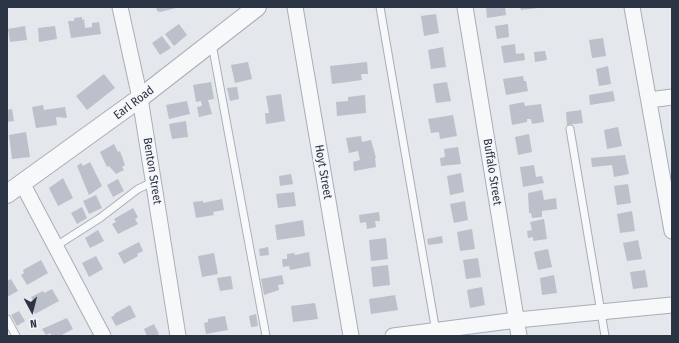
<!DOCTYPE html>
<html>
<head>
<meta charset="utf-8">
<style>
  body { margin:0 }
  #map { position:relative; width:679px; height:343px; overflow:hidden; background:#e4e7ec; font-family:"Fira Sans Condensed",sans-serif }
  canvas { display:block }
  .frame { position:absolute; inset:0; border:8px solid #2b3445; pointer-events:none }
  .north { position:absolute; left:12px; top:291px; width:40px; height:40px; -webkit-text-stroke:3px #f4f6f9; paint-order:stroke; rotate:173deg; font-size:11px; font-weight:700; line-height:16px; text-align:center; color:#2b3445 }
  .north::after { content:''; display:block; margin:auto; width:14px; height:18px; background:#2b3445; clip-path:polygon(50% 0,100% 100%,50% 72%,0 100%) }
</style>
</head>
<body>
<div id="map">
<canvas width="679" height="343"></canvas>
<div class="frame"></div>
<div class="north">N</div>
</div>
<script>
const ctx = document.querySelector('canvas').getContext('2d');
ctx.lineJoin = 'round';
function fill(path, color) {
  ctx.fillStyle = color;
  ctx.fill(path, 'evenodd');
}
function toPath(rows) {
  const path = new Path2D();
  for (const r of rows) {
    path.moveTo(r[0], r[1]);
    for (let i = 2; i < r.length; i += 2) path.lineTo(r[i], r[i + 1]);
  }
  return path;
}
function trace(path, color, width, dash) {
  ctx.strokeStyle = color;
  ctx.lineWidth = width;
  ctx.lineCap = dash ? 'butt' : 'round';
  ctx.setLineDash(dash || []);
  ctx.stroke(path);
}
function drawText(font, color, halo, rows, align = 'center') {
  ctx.font = font + ' "Fira Sans Condensed",sans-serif';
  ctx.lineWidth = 4;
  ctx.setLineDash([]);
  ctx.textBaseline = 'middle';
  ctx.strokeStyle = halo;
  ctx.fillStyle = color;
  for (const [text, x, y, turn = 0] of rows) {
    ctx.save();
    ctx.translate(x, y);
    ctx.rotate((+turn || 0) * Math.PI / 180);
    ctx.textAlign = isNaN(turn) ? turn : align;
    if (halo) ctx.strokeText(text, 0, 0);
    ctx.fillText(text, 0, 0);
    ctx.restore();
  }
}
const building = toPath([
  [156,7,176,7,176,8,160,12,157,11],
  [486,7,505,7,506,15,487,18],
  [520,7,538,7,538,8,521,10],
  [436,14,439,33,424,36,421,16],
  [82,17,82,20,84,19,85,28,92,27,92,23,99,22,101,34,71,38,68,21,74,21,74,18],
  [179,24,187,35,174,46,165,34],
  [508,24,509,37,497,39,495,26],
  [25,26,27,40,10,42,8,29],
  [55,26,57,39,39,42,38,28],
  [162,36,171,48,160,55,152,43],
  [603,38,606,56,592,58,589,40],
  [515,44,516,54,524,53,525,60,504,63,501,46],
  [443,47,446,67,431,69,428,50],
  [545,51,547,60,535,62,534,52],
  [248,62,252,79,235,83,231,65],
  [367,62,368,74,361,74,362,80,332,84,330,66],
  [608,66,611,84,599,86,596,69],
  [104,74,115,88,87,110,76,96],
  [523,76,524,81,526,81,528,91,506,95,503,79],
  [211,82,214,99,208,100,212,114,199,117,197,107,202,106,201,101,196,102,193,85],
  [447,82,451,101,436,103,433,84],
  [237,87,239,99,230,101,227,88],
  [613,91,615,101,590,105,589,95],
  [281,94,285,121,266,124,265,113,269,113,266,96],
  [365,95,366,113,337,116,336,102,348,101,348,97],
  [187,101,190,114,169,119,166,105],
  [524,102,525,106,541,104,544,122,532,124,531,119,527,119,527,122,512,125,509,105],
  [43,105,44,110,65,107,67,118,56,117,57,125,36,128,32,107],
  [12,109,14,121,7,122,7,110],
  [581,110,583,123,567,125,566,112],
  [453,115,457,136,440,139,439,132,431,133,428,119],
  [186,121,188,137,172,139,169,124],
  [618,127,622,146,607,149,604,130],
  [26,132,30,157,12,159,9,135],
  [529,134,532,152,518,155,515,137],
  [361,136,362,142,371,140,376,158,375,158,376,167,354,171,353,162,360,160,358,151,349,153,346,138],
  [114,144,118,152,120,151,125,165,122,167,124,170,116,174,109,166,107,167,100,152],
  [458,147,461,164,441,166,440,158,445,157,444,149],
  [625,155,629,174,614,177,612,165,592,167,591,158],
  [90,162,102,186,89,195,77,166,81,163,83,166],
  [534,165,536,177,542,176,544,183,523,187,520,167],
  [461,173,464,192,450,195,447,176],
  [291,174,293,184,280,186,279,176],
  [63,178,73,198,58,206,49,188],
  [118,179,124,191,113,197,107,185],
  [628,184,631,203,617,205,614,186],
  [542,190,544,200,556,198,557,209,542,211,542,217,532,218,531,213,529,213,528,193],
  [294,192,296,206,278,208,276,194],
  [96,195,102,208,89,214,83,201],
  [222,199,224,210,213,212,214,215,196,218,193,202,203,201,203,203],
  [465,201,468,220,454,223,450,204],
  [82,207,87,218,77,224,71,213],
  [133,208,138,217,135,219,138,224,118,234,112,224,116,222,114,219],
  [632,211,635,231,620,233,617,214],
  [379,212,380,221,375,221,376,227,367,229,366,222,360,223,359,215],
  [544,219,547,239,533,241,533,237,528,238,527,231,532,230,530,222],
  [303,220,305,236,277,240,275,225],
  [472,229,475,249,460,251,457,232],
  [98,230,104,241,90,248,85,238],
  [442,236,443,243,428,245,427,239],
  [386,238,388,259,371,261,369,240],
  [638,240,642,259,627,261,623,243],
  [139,242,143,251,137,254,138,256,124,264,118,253],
  [268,247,269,255,260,256,259,249],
  [548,249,552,267,538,270,534,252],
  [309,252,311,266,290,270,289,266,283,267,282,259,287,259,287,254,294,253,295,255],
  [214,253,218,274,202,277,198,256],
  [96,256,103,269,89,277,82,263],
  [478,258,481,277,466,279,463,260],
  [41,260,48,273,27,285,21,275,24,273,23,270],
  [388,265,390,285,373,287,371,267],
  [645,270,648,287,633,289,630,272],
  [282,275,284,284,278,285,279,290,264,295,261,279],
  [554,275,557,293,542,295,540,278],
  [231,276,233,289,220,291,217,278],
  [11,279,18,291,7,297,7,281],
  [482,287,485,305,470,308,467,290],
  [52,289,59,301,35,314,29,302,33,301,31,297,43,291,44,293],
  [395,295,398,310,371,314,369,299],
  [315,303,318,319,293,322,291,306],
  [130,305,136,317,116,326,111,317,115,315,114,314],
  [19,311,25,321,17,326,11,315],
  [256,314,258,326,251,327,249,316],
  [225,316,228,330,206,334,204,323,208,322,208,319],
  [67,318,73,329,60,336,52,336,50,333,46,335,42,329],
  [154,324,159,334,155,336,147,336,144,329]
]);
const service = toPath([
  [380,7,436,332],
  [212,44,266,336],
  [570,129,605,336],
  [56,246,100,218,138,189,153,182],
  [7,319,16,336]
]);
const minor = toPath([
  [120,7,140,98,178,336],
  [295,7,351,336],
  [465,7,519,336],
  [632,7,672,231],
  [649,100,672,97],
  [22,183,103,336],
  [393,336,517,320,672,305]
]);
const tertiary = toPath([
  [7,194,140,98,257,7]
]);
const streetNames = [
  ["Earl Road",134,103,-37],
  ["Benton Street",152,171,81],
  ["Hoyt Street",323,172,80],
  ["Buffalo Street",492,172,81]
];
fill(building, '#bbc0ca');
trace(service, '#a9aeb7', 9);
trace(minor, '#a9aeb7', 17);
trace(tertiary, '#a9aeb7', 20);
trace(service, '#f7f8fa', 7);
trace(minor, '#f7f8fa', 15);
trace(tertiary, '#f7f8fa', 18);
drawText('12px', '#2b3445', '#f4f6f9', streetNames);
</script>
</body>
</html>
